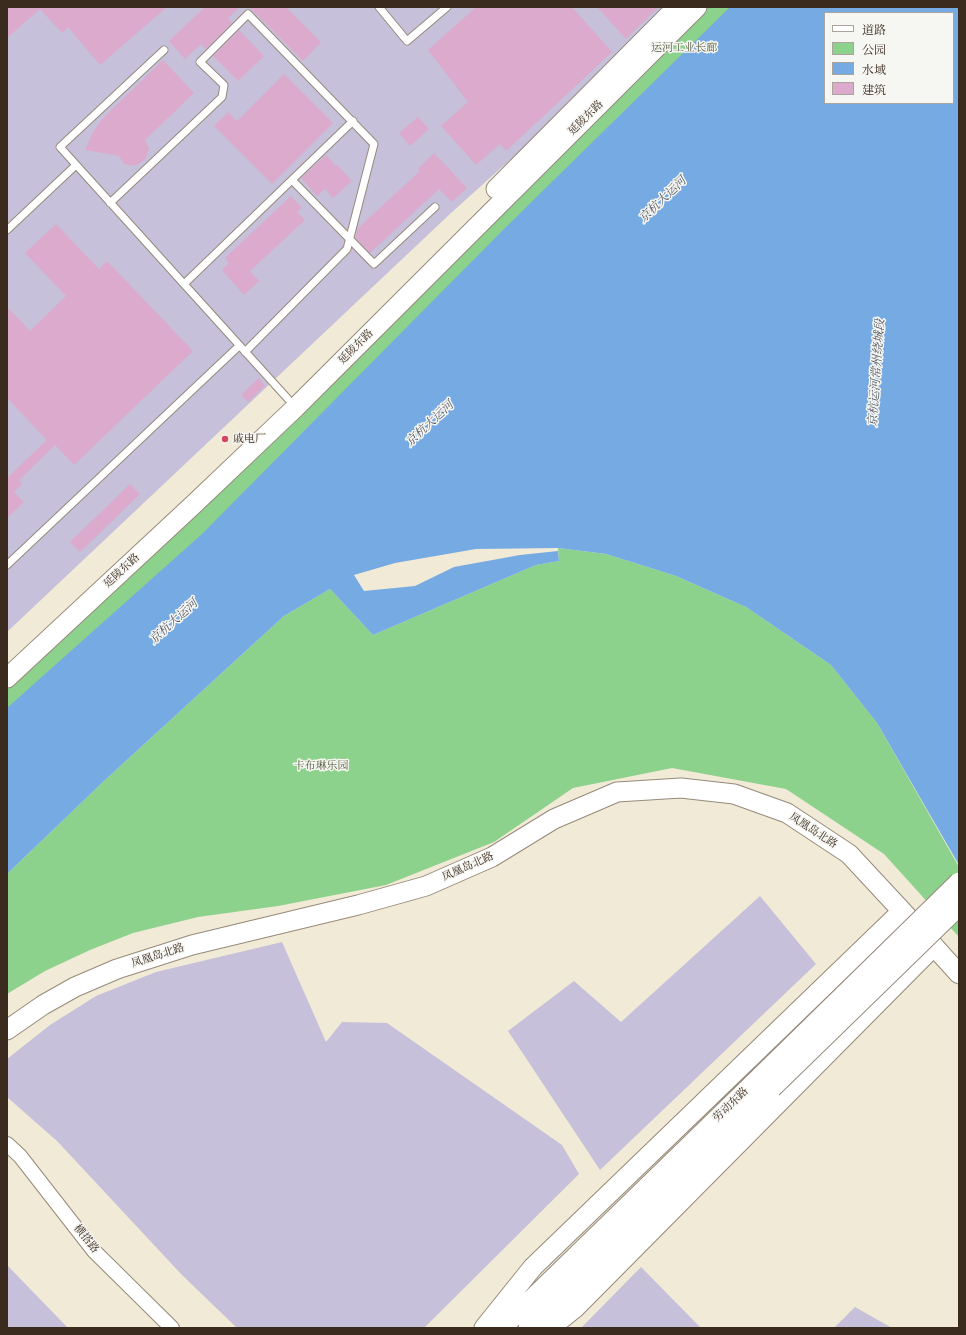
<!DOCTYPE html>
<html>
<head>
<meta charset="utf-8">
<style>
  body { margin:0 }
  #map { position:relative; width:966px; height:1335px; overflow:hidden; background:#f1ead6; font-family:"IM FELL Great Primer","Noto Serif SC",serif }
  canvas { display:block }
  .frame { position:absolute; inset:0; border:8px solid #3b2a1e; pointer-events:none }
  .legend { position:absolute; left:824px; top:12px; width:130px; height:92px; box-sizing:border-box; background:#f6f6f2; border:1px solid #aba49d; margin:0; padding:5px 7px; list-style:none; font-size:12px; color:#3b2a1e }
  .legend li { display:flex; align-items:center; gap:8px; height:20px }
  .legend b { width:20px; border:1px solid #aba49d }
</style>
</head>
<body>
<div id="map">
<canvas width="966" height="1335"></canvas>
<div class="frame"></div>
<ul class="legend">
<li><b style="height:5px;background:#fff"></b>道路</li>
<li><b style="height:11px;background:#8cd28c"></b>公园</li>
<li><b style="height:11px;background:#76aae3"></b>水域</li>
<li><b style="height:11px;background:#dcaacc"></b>建筑</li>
</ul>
</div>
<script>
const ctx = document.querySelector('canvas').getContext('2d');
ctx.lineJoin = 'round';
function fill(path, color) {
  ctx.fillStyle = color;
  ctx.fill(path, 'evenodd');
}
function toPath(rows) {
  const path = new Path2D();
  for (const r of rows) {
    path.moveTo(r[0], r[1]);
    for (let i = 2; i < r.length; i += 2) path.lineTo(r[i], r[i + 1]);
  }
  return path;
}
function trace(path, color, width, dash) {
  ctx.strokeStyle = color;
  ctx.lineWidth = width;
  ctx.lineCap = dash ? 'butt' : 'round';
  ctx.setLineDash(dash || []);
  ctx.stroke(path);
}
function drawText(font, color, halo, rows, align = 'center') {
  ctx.font = font + ' "IM FELL Great Primer","Noto Serif SC",serif';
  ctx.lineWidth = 3;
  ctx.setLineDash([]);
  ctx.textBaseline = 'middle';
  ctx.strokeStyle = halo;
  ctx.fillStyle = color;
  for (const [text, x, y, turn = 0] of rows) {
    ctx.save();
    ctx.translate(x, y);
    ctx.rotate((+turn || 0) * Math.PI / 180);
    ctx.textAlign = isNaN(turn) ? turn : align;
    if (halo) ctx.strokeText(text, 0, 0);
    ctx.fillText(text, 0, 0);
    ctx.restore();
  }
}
const industrial = toPath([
  [7,7,663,7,532,140,451,213,7,632],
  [760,896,816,964,600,1170,508,1031,574,981,621,1022],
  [282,942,326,1042,342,1022,387,1023,562,1145,579,1174,424,1328,237,1328,182,1275,57,1141,7,1097,7,1059,50,1025,96,996,156,972],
  [7,1265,68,1328,7,1328],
  [641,1267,701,1328,581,1328],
  [855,1307,892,1328,834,1328]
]);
const green = toPath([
  [704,7,748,7,210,530,7,714,7,688,193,515],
  [558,548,606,554,676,576,746,607,831,665,877,723,959,867,959,937,884,854,786,789,672,768,573,788,494,842,386,885,278,906,198,917,133,933,90,950,45,971,7,994,7,874,104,781,284,616,330,589,373,635,536,565,559,561]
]);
const water = toPath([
  [730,7,959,7,959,865,877,723,831,665,746,607,676,576,606,554,558,548,476,549,395,563,354,575,364,591,415,586,454,567,520,555,558,551,559,561,536,565,373,635,330,589,284,616,104,781,7,874,7,708,202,534,504,229],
  [825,13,953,13,953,103,825,103]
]);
const building = toPath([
  [7,7,167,7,100,65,68,27,62,33,40,9,7,38],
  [205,7,240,7,228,18,232,23,206,49,201,44,185,59,169,41],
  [249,7,286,7,321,42,303,61],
  [476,7,572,7,612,52,506,151,500,144,476,165,441,126,468,102,428,50],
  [597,7,658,7,626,39],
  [239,30,264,56,238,81,213,56],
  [163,60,194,93,145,140,149,149,145,160,134,166,124,164,119,156,85,150,93,132,103,118],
  [284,74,333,123,272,184,214,126,228,112,237,121],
  [418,117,429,129,410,146,399,133],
  [434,153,467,188,452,202,439,189,370,253,356,238,357,229,420,171,418,169],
  [326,155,336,166,337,165,352,181,333,198,325,189,317,196,301,178],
  [291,196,302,208,297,212,305,220,250,271,259,281,244,295,222,270,229,263,225,258],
  [56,224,99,269,107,261,193,351,74,465,55,445,19,480,22,484,14,492,24,502,7,518,7,478,47,440,7,398,7,307,30,331,66,296,25,253],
  [259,378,265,386,248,402,241,395],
  [130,484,140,494,80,552,70,542]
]);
const lane = toPath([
  [379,7,407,41,447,7],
  [164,50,60,147,288,399],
  [292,180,374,264,435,207],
  [110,203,222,97,224,85,200,62,248,14,374,144,347,249,245,352],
  [7,230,76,165],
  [184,284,353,121],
  [7,565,239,346]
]);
const street = toPath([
  [7,1144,20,1156,94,1251,172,1328]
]);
const secondary = toPath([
  [496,189,677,7],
  [7,678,193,505,295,408,697,7],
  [7,1030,43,1005,75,987,117,969,192,945,358,905,426,886,492,857,554,819,617,792,681,788,734,794,787,813,849,854,902,911,959,974],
  [484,1328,533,1267,902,911],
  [502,1328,762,1075],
  [528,1328,772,1088],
  [550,1328,575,1308,934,946]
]);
const secondaryBridge = toPath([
  [762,1075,959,882],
  [772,1088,959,906]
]);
const markers = [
  [225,439,4,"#d1495b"]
];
const parkNames = [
  ["运河工业长廊",684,48],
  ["卡布琳乐园",321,766]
];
const streetNames = [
  ["延陵东路",586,118,-45],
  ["延陵东路",356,347,-45],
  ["延陵东路",122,571,-43],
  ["凤凰岛北路",813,831,33],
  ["凤凰岛北路",468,867,-24],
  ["凤凰岛北路",158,956,-18],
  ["劳动东路",731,1105,-44],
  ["横搭路",86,1239,51]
];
const poiNames = [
  ["戚电厂",233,439]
];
const waterNames = [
  ["京杭大运河",663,200,-44],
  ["京杭运河常州绕城段",877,373,-86],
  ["京杭大运河",430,424,-43],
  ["京杭大运河",174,622,-42]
];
fill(industrial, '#c6c0da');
fill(green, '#8cd28c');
fill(water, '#76aae3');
fill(building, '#dcaacc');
trace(lane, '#968a7a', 9);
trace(street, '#968a7a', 16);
trace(secondary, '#968a7a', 21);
trace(lane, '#fff', 7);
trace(street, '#fff', 14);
trace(secondary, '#fff', 19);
trace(secondaryBridge, '#968a7a', 21, []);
trace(secondaryBridge, '#fff', 19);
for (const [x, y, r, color] of markers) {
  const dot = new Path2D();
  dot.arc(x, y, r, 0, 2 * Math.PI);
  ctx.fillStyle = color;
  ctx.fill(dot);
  trace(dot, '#f6f6f2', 1.5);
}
drawText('11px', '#535c3f', '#f6f6f2', parkNames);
drawText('11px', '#3b2a1e', '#f6f6f2', streetNames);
drawText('11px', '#3b2a1e', '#f6f6f2', poiNames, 'left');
drawText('italic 12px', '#505763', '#f6f6f2', waterNames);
</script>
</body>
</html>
